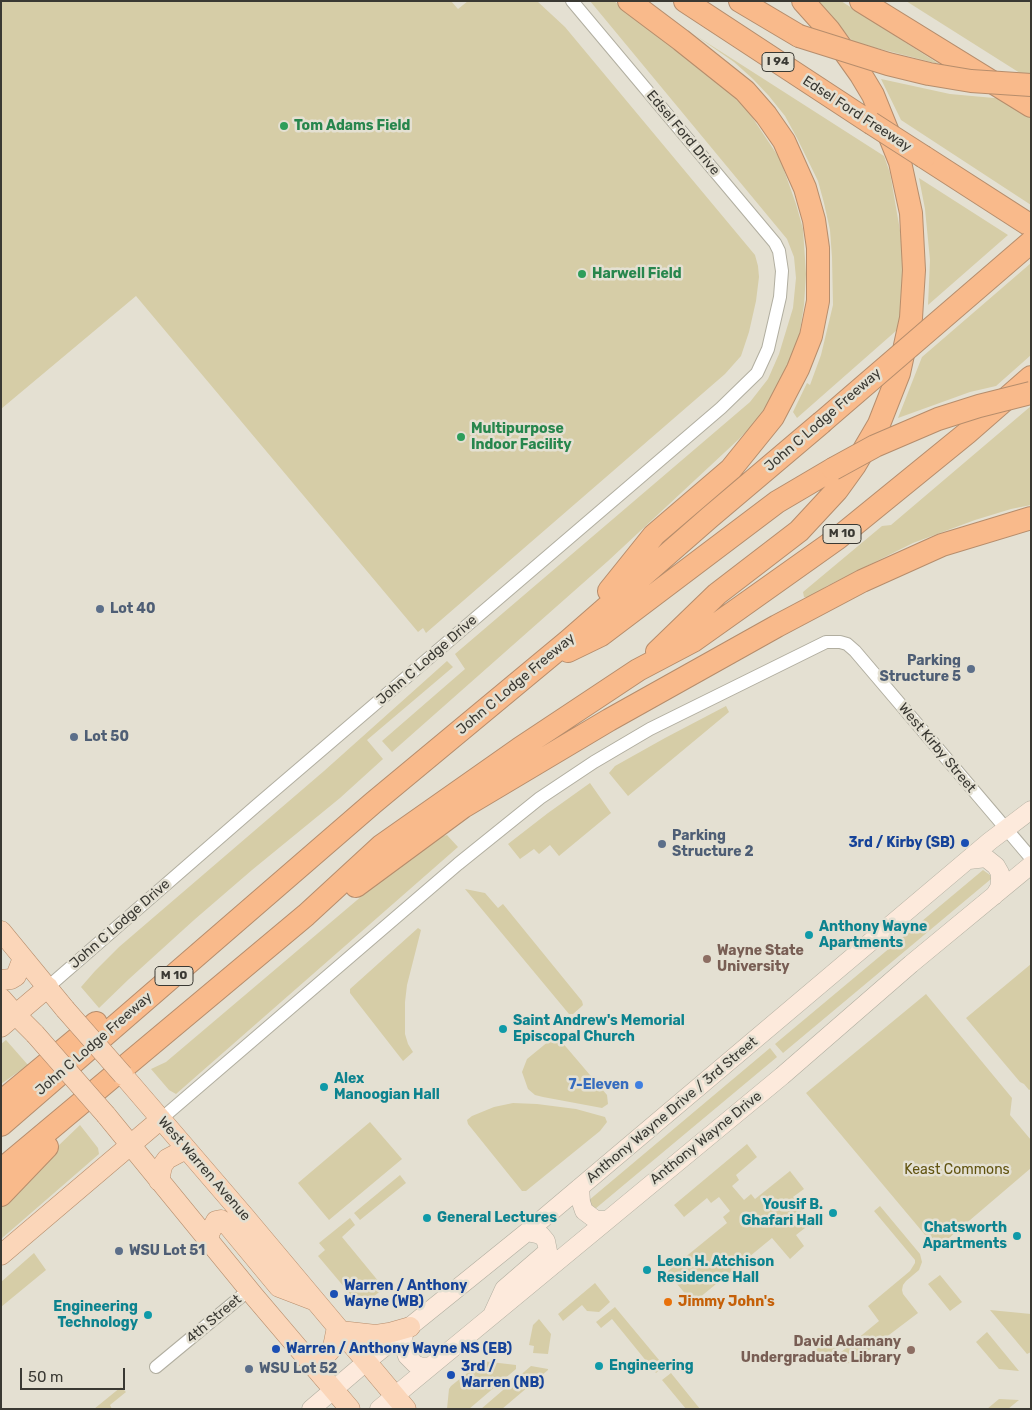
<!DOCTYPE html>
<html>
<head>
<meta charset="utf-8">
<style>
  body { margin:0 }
  #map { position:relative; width:1032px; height:1410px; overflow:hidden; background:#e4e0d2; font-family:Rubik,sans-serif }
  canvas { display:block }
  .frame { position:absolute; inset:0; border:2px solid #3a3933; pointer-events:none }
  .scale { position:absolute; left:20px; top:1368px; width:105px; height:22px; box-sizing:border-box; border:2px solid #3a3933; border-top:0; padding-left:6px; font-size:15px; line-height:18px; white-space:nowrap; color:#3a3933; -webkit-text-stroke:4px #e4e0d2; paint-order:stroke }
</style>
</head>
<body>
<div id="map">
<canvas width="1032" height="1410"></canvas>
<div class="frame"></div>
<div class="scale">50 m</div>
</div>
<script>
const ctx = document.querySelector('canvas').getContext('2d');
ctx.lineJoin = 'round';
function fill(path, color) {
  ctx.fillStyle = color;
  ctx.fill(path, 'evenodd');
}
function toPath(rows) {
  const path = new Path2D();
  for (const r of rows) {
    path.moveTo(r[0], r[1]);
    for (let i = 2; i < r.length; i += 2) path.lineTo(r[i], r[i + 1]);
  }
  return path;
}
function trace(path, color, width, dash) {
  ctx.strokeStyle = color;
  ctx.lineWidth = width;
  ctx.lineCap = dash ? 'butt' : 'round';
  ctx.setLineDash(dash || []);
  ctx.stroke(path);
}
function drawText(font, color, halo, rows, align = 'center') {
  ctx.font = font + ' Rubik,sans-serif';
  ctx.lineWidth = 5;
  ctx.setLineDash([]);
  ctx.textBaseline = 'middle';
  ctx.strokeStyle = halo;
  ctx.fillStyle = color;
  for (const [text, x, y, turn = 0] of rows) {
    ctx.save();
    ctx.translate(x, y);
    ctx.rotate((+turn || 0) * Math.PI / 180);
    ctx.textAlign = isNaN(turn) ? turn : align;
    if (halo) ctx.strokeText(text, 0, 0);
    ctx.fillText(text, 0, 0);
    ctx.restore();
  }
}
const green = toPath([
  [1,1,451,1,458,9,468,1,537,1,565,27,755,255,758,266,759,277,756,301,749,332,741,356,725,374,426,633,423,628,418,632,136,296,1,409],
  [590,1,614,1,717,81,746,108,780,159,796,204,803,229,806,274,804,305,799,337,781,380,770,400,758,419,739,439,608,561,392,752,382,741,465,669,455,654,750,402,768,379,779,354,793,308,796,278,794,257,787,239],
  [817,1,841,1,939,64,853,42,830,14],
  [906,1,1031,1,1031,80],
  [695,35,884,156,890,173,902,242,904,265,901,311,897,330,797,418,793,412,807,383,810,385,821,355,833,305,832,257,830,230,824,203,818,181,797,138,785,116,769,96,753,79,734,62],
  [881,79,950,94,1005,99,1031,116,1031,205,901,120],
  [919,178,1008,235,928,305,930,260,925,209],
  [1031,263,1031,355,996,386,970,392,898,418,922,357],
  [1031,406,1031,505,1011,509,975,520,913,543,827,586,808,598,804,597,803,592,882,526,891,525],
  [447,661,453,667,367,740,383,759,340,798,252,870,194,920,129,979,99,1008,81,987,95,971,119,947,324,771],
  [726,706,729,712,628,796,609,773,615,766,665,738],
  [590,783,611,813,559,856,550,845,539,854,534,849,520,859,508,844,548,813],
  [447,835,458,847,176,1094,169,1090,151,1069,166,1062,363,895,441,837],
  [983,870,990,875,991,879,783,1053,775,1044],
  [465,889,485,893,498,908,503,904,582,1001,583,1005,581,1007,573,1014,569,1014],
  [418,928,421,930,407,985,405,1002,405,1034,408,1044,413,1052,403,1061,350,993,350,989],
  [1031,964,1031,1089,1029,1090,1024,1084,1020,1082,966,1018],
  [926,994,1012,1098,1010,1115,1031,1140,1031,1168,942,1244,931,1242,806,1093],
  [555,1039,561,1041,607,1095,608,1104,602,1108,543,1097,535,1095,528,1089,522,1072,527,1059,549,1041],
  [6,1040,28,1065,1,1084,1,1044],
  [770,1048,777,1057,595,1209,592,1208,588,1201],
  [513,1103,537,1104,576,1109,605,1117,607,1122,600,1131,526,1191,522,1191,468,1124,467,1120,472,1116,494,1107],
  [370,1122,402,1159,329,1220,298,1183],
  [80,1125,98,1148,99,1154,1,1239,1,1207,57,1147],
  [747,1144,757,1157,736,1175,739,1180,732,1186,744,1200,751,1194,755,1199,790,1171,804,1189,793,1197,804,1209,795,1216,805,1228,796,1235,804,1246,790,1259,772,1238,693,1303,667,1272,727,1223,723,1217,730,1211,719,1197,711,1203,707,1198,684,1217,674,1205],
  [400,1175,406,1183,360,1220,354,1213],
  [880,1206,920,1254,922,1262,919,1270,906,1281,903,1285,902,1290,903,1294,918,1313,852,1363,823,1364,813,1352,825,1341,830,1342,840,1353,879,1321,868,1306,910,1271,915,1263,915,1260,874,1211],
  [350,1218,355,1225,342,1237,384,1288,361,1307,318,1256,325,1250,319,1243],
  [34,1253,46,1270,1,1307,1,1282],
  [940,1275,962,1302,950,1311,928,1284],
  [595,1283,610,1302,599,1312,587,1311,582,1305,563,1321,558,1314],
  [615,1307,664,1366,656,1373,612,1319,601,1328,596,1322],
  [990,1310,1031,1314,1031,1352,1027,1354],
  [539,1319,551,1334,548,1354,533,1353,534,1346,529,1345,533,1325],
  [987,1332,1019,1371,999,1369,976,1342],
  [482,1361,516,1365,516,1369,469,1409,447,1409,449,1389,451,1386],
  [531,1366,548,1369,548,1370,502,1409,481,1409],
  [671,1373,700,1409,686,1409,662,1380],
  [121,1387,126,1392,110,1405,112,1409,94,1409],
  [999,1399,1000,1399,1019,1400,1008,1409,987,1409]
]);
const street = toPath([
  [48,987,256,806,721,408,757,373,768,349,780,297,782,271,779,251,775,243,572,1],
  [161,1119,458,864,540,798,594,762,650,729,826,642,840,642,847,644,855,651,1031,858],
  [156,1367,249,1290]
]);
const secondary = toPath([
  [969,860,986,858,996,866,1000,873,1000,882,999,888,994,896],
  [580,1187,581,1202,584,1211,596,1220,606,1220],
  [493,1313,504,1289,548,1251,546,1241,541,1235,527,1232],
  [404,1332,403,1344,407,1356,415,1364,421,1367,431,1366],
  [311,1409,366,1362,527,1232,990,841,1031,810],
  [379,1409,782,1076,911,964,1031,865]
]);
const primary = toPath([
  [1,931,65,1009],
  [1,980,11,979,16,976,23,958],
  [1,998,16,1015,35,1034],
  [1,1027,48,987],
  [123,1075,245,1217,406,1409],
  [106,1115,254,1296,350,1409],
  [159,1181,162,1166,167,1159,186,1149],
  [208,1240,210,1232,216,1221,221,1220,226,1223,279,1287,313,1300],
  [1,1255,161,1119],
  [340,1331,376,1335,389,1333,410,1327],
  [303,1353,317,1357,327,1354,333,1347,337,1327]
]);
const highway = toPath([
  [685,1,871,123],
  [740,1,799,36],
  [861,1,1031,106],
  [924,157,1031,226],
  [609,591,654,535,731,469,773,417,798,369,811,336,818,301,818,248,814,220,805,188,784,141,766,115,745,91,681,40,629,1],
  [568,651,601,635,777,502,833,469],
  [657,652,717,594,799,531,837,490,855,465,879,424,899,373,904,350,911,318,914,270,911,213,900,162,873,95,861,75,829,30,803,1],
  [356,886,463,807,609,720,777,626,862,581,942,545,1031,518],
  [1,1102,96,1023],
  [1,1125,373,803,567,642,710,517,821,423],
  [1,1170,306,915,381,846,519,749,638,670,693,641,838,538,967,433,1031,377],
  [1,1195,47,1147]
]);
const primaryBridge = toPath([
  [65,1009,123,1075],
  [35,1034,106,1115]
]);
const highwayBridge = toPath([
  [799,36,888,64,929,74,971,81,1031,85],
  [871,123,924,157],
  [821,423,1031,242],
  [833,469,875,446,938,419,979,406,1031,393]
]);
const markers = [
  [284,126,5,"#2e9e5b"],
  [582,274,5,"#2e9e5b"],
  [461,437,5,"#2e9e5b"],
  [100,609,5,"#5c6f8a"],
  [971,669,5,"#5c6f8a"],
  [74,737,5,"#5c6f8a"],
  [965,843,5,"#1a4fb4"],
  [662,844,5,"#5c6f8a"],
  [809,935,5,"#0f9aa8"],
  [707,959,5,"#8d6e63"],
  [503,1029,5,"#0f9aa8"],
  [639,1085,5,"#3f7fe0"],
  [324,1087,5,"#0f9aa8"],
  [833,1213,5,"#0f9aa8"],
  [427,1218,5,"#0f9aa8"],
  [1017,1236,5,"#0f9aa8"],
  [119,1251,5,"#5c6f8a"],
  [647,1270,5,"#0f9aa8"],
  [334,1294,5,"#1a4fb4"],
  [668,1302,5,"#e8710a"],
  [148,1315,5,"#0f9aa8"],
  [276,1349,5,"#1a4fb4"],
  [911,1350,5,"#8d6e63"],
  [599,1366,5,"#0f9aa8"],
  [249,1369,5,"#5c6f8a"],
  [451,1375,5,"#1a4fb4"]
];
const shields = [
  [778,62,32],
  [842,534,38],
  [174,976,38]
];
const shieldNames = [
  ["I 94",778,62],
  ["M 10",842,534],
  ["M 10",174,976]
];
const streetNames = [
  ["Edsel Ford Freeway",857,114,33],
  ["Edsel Ford Drive",683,133,50],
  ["John C Lodge Freeway",823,420,-41],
  ["John C Lodge Drive",427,660,-41],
  ["John C Lodge Freeway",516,684,-40],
  ["West Kirby Street",937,748,50],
  ["John C Lodge Drive",120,924,-41],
  ["John C Lodge Freeway",94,1044,-41],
  ["Anthony Wayne Drive / 3rd Street",672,1110,-40],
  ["Anthony Wayne Drive",706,1138,-39],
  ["West Warren Avenue",204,1169,49],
  ["4th Street",214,1319,-40]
];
const leisureNames = [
  ["Tom Adams Field",294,126],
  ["Harwell Field",592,274],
  ["Multipurpose",471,429],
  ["Indoor Facility",471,445]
];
const serviceNames = [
  ["Lot 40",110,609],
  ["Parking",961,661,"right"],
  ["Structure 5",961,677,"right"],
  ["Lot 50",84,737],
  ["Parking",672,836],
  ["Structure 2",672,852],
  ["WSU Lot 51",129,1251],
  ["WSU Lot 52",259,1369]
];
const transitNames = [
  ["3rd / Kirby (SB)",955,843,"right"],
  ["Warren / Anthony",344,1286],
  ["Wayne (WB)",344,1302],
  ["Warren / Anthony Wayne NS (EB)",286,1349],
  ["3rd /",461,1367],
  ["Warren (NB)",461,1383]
];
const cultureNames = [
  ["Anthony Wayne",819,927],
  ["Apartments",819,943],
  ["Saint Andrew's Memorial",513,1021],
  ["Episcopal Church",513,1037],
  ["Alex",334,1079],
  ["Manoogian Hall",334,1095],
  ["Yousif B.",823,1205,"right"],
  ["Ghafari Hall",823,1221,"right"],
  ["General Lectures",437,1218],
  ["Chatsworth",1007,1228,"right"],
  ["Apartments",1007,1244,"right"],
  ["Leon H. Atchison",657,1262],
  ["Residence Hall",657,1278],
  ["Engineering",138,1307,"right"],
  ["Technology",138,1323,"right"],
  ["Engineering",609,1366]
];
const educationNames = [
  ["Wayne State",717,951],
  ["University",717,967],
  ["David Adamany",901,1342,"right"],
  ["Undergraduate Library",901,1358,"right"]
];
const shopNames = [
  ["7-Eleven",629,1085]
];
const parkNames = [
  ["Keast Commons",957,1170]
];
const foodNames = [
  ["Jimmy John's",678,1302]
];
fill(green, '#d6cda7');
trace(street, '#b1aea0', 14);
trace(secondary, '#b1aea0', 19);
trace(primary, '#b68d6c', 21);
trace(highway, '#b68d6c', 24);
trace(street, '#fff', 12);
trace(secondary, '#fdeadc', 18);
trace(primary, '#fbd6b9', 20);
trace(highway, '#f9ba8b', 22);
trace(primaryBridge, '#b68d6c', 21, []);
trace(highwayBridge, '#b68d6c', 24, []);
trace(primaryBridge, '#fbd6b9', 20);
trace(highwayBridge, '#f9ba8b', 22);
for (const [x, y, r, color] of markers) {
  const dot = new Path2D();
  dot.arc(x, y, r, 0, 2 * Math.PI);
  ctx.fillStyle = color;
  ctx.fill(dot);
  trace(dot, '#e4e0d2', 2);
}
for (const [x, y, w] of shields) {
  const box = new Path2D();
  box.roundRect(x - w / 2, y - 9.5, w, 19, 4);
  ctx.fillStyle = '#e4e0d2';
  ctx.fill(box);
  trace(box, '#3a3933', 1);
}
drawText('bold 12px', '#3a3933', null, shieldNames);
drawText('14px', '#3a3933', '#e4e0d2', streetNames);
drawText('bold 14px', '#27864d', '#e4e0d2', leisureNames, 'left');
drawText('bold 14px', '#4e5e75', '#e4e0d2', serviceNames, 'left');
drawText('bold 14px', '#164399', '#e4e0d2', transitNames, 'left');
drawText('bold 14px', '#0d838f', '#e4e0d2', cultureNames, 'left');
drawText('bold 14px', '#785e54', '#e4e0d2', educationNames, 'left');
drawText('bold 14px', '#366cbe', '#e4e0d2', shopNames, 'right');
drawText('14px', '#615310', '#e4e0d2', parkNames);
drawText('bold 14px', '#c56008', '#e4e0d2', foodNames, 'left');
</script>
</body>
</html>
